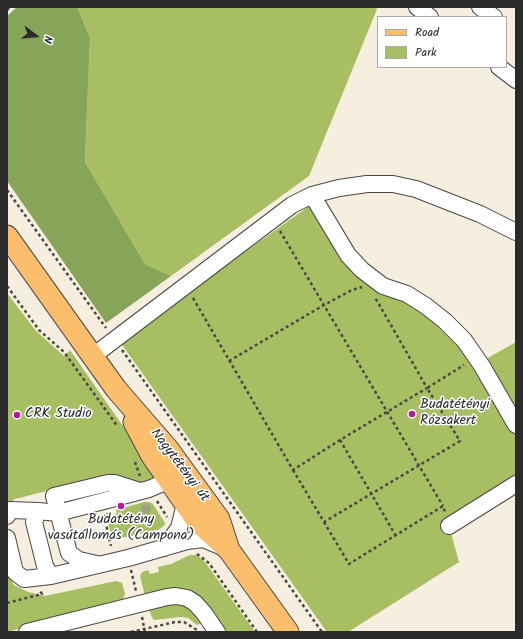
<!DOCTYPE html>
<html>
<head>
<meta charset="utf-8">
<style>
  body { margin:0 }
  #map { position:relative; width:523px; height:639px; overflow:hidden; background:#f6eede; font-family:Kalam,sans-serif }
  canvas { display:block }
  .frame { position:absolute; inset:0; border:8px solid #2b2b2b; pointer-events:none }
  .legend { position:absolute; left:377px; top:16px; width:130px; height:52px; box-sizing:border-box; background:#fff; border:1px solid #aaa; margin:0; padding:5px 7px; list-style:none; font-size:12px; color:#2b2b2b }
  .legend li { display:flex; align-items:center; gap:8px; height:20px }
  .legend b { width:20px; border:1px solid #aaa }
  .north { position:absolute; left:16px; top:16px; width:40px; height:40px; -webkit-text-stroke:3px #fff; paint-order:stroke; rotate:106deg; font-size:11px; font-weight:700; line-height:16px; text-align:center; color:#2b2b2b }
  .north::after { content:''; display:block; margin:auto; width:14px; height:18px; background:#2b2b2b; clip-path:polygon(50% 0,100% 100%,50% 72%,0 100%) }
</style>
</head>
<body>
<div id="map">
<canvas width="523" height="639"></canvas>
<div class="frame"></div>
<ul class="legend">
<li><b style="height:5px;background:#fabe6d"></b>Road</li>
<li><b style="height:11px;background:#a8be62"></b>Park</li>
</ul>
<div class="north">N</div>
</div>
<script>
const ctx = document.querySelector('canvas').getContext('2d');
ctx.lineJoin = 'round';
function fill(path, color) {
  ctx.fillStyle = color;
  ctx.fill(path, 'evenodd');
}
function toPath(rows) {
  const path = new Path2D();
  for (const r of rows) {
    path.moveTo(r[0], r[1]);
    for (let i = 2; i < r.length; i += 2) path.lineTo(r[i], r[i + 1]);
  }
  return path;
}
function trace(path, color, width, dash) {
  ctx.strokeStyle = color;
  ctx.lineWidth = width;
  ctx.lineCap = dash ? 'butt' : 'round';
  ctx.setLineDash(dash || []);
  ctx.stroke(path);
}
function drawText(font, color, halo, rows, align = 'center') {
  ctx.font = font + ' Kalam,sans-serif';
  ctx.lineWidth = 3;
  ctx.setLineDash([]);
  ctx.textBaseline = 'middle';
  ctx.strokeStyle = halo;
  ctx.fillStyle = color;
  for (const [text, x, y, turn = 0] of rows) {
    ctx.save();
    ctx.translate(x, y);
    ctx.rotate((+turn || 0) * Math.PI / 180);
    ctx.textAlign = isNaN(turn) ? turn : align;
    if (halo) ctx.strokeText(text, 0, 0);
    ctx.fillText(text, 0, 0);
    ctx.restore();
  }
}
const green = toPath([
  [77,7,375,7,377,9,309,176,171,276,145,264,85,162,90,38],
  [309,206,348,255,445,321,516,425,516,484,449,526,459,562,348,632,327,632,120,342],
  [7,293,36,331,64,356,70,350,152,468,149,470,154,477,139,485,106,476,15,499,7,505],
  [516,342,516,411,486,359],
  [144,502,149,502,153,504,165,523,164,526,158,530,112,540,106,513,108,512,109,516,117,514,116,510],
  [190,555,197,555,205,562,255,632,223,632,203,605,145,596,140,576,142,572,148,570,150,574,159,572,158,567,171,564],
  [7,571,14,585,28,592,45,596,116,581,122,583,125,594,123,599,115,603,7,632],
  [185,602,203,623,197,625,188,618,181,617,154,620,152,617,148,607]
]);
const forest = toPath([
  [17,7,77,7,90,38,85,162,145,264,171,276,106,323,7,181,7,16]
]);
const path = toPath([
  [7,10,10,7],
  [7,190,106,328],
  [280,231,443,506],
  [7,286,39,330,64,352,118,427],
  [193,298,293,470,340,440,427,388,376,299,376,297],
  [122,350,322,632],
  [229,361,324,305,352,290,362,287],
  [340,440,396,536],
  [135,462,140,476],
  [293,470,324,522,460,441,427,388,464,365],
  [157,501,167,517],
  [104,515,111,546],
  [324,522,349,564,443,506,445,512],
  [197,554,209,563,257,632],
  [131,570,136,591],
  [7,603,42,594,40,591],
  [142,617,145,632],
  [131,632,175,622,184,622,197,630]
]);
const minor = toPath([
  [417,7,430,17],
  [480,7,494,17],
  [499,67,516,80],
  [312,195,348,255,362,270,383,286,407,294,426,306,445,321,464,340,482,366,516,425],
  [93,356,292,205,312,195,339,188,367,184,393,184,416,189,480,214,516,232],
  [7,516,10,510,38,511],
  [449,526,516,484],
  [7,538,15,572,24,579,51,576,128,558,187,541,203,539,222,547],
  [164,548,179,528,185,504],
  [97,564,79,560,69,553,54,496,108,483,115,483,140,491],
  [51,576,45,566,34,522,38,511,58,513,149,489,163,483,168,479,170,469],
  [27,632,167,597,176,596,187,598,195,603,204,613,217,632]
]);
const major = toPath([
  [7,236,116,389,168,449,219,519,229,550],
  [134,422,152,456,198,522,229,550,288,632]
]);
const trees = [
  [146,509]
];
const markers = [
  [412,414,4,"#b5179e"],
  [17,415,4,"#b5179e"],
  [121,506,4,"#b5179e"]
];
const poiNames = [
  ["Budatétényi",420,406],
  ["Rózsakert",420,422],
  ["CRK Studio",25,415],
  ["Budatétény",121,521,"center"],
  ["vasútállomás (Campona)",121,537,"center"]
];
const streetNames = [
  ["Nagytétényi út",179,466,53]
];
fill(green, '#a8be62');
fill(forest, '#86a558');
trace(minor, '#494846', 18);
trace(major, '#494846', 23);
trace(path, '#494846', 2.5, [3, 3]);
trace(minor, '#fff', 16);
trace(major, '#fabe6d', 21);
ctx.fillStyle = '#9f9f86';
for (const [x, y] of trees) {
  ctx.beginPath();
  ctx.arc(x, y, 5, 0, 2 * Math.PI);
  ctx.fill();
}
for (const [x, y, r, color] of markers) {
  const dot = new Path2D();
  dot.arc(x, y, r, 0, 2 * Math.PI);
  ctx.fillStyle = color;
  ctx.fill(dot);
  trace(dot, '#fff', 1.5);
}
drawText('14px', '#2b2b2b', '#fff', poiNames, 'left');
drawText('14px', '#2b2b2b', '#fff', streetNames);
</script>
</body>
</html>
